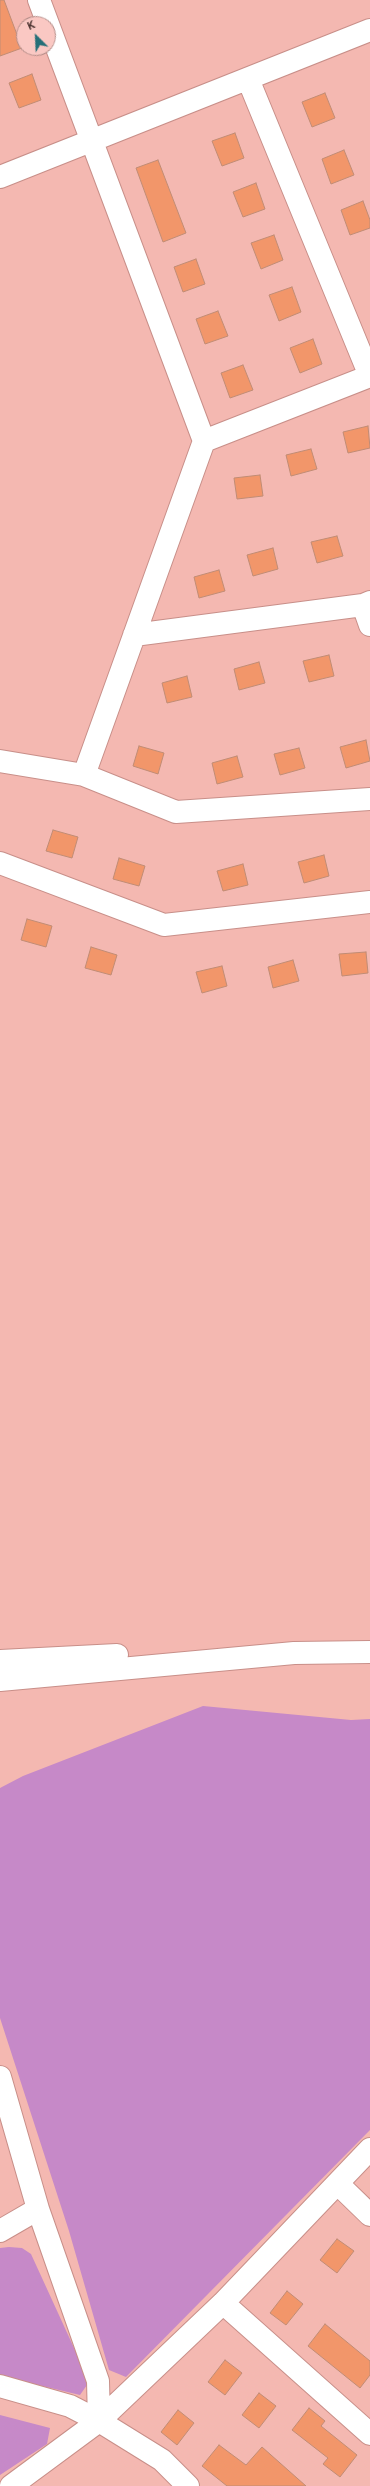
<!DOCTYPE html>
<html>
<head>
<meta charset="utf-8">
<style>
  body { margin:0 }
  #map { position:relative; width:370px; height:2486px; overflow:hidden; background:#f4b8b1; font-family:Figtree,sans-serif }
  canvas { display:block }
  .north { position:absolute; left:16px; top:16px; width:40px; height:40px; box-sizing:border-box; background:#fac8c3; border:1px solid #b38c87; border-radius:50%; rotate:336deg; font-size:11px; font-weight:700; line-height:16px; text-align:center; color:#49312e }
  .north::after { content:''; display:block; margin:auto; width:14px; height:18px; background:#266f78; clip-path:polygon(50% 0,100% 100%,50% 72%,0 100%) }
</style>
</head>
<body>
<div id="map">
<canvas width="370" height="2486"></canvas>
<div class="north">K</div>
</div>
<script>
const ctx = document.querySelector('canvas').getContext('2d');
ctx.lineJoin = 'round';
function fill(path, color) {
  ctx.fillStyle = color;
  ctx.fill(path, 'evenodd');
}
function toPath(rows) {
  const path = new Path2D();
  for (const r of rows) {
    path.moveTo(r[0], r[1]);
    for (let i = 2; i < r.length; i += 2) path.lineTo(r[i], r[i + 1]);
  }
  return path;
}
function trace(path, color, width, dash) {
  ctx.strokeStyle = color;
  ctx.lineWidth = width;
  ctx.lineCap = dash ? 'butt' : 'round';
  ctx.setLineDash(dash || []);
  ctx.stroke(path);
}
const green = toPath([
  [203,1706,351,1720,370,1719,370,2130,126,2377,109,2370,69,2231,0,2018,0,1788,23,1776],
  [9,2247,22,2248,31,2254,80,2361,87,2385,80,2395,0,2376,0,2248],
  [0,2415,50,2428,47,2444,0,2475]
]);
const building = toPath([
  [0,0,4,0,22,48,0,56,0,0],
  [32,74,41,100,19,108,9,83,32,74],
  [325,93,335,118,312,127,302,102,325,93],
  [235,133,244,158,222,166,212,141,235,133],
  [344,150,354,175,331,184,322,159,344,150],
  [158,160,186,233,163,242,136,168,158,160],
  [256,183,265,209,243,217,233,192,256,183],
  [363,201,370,220,370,228,350,235,341,210,363,201],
  [274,235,283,260,261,269,251,243,274,235],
  [196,259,205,284,183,292,174,267,196,259],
  [292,287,301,312,279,321,269,295,292,287],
  [218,311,228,336,205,344,196,319,218,311],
  [313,339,322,364,300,373,290,348,313,339],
  [243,365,253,390,230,398,221,373,243,365],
  [368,426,370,448,348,453,343,432,368,426],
  [311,449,317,469,291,476,286,455,311,449],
  [260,475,263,496,237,499,234,478,260,475],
  [337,536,343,556,317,563,311,542,337,536],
  [273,548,278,569,253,576,247,555,273,548],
  [219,570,225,591,199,598,194,577,219,570],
  [329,655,334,676,309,682,303,661,329,655],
  [259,662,265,683,239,690,234,669,259,662],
  [187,676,192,697,167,703,162,683,187,676],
  [366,740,370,761,346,768,340,747,366,740],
  [139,746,164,753,158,774,133,766,139,746],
  [299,748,305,768,280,775,274,754,299,748],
  [237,756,243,777,217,784,212,763,237,756],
  [53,830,78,837,72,858,46,851,53,830],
  [324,855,329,876,304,883,298,862,324,855],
  [119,858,145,866,139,886,113,879,119,858],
  [243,864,248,885,223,891,217,871,243,864],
  [27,919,52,926,46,947,21,940,27,919],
  [91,947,117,955,111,975,85,968,91,947],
  [366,952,368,973,342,976,339,954,366,952],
  [293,960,299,981,273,988,268,967,293,960],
  [222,966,227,986,202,993,196,972,222,966],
  [337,2239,354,2251,337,2273,320,2260,337,2239],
  [287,2291,303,2304,286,2325,270,2313,287,2291],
  [325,2324,370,2361,370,2375,360,2388,308,2346,325,2324],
  [225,2360,242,2373,225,2395,208,2382,225,2360],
  [259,2393,276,2406,259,2428,242,2415,259,2393],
  [309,2408,325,2421,321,2426,357,2455,340,2477,323,2464,328,2458,292,2430,309,2408],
  [178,2410,194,2423,177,2445,161,2432,178,2410],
  [219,2445,246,2465,262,2447,306,2486,227,2486,202,2466,219,2445]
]);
const minor = toPath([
  [39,0,204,441,84,775],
  [248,79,370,376],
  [0,177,370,30],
  [204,441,370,376],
  [363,605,370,625],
  [134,635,363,605,370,602],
  [0,761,84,775,176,812,370,799],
  [0,863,164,925,370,902],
  [0,2077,38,2209,98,2381,99,2421],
  [338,2184,370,2215],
  [0,2231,38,2209],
  [223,2303,370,2434],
  [0,2386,70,2406,99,2421,162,2460,188,2486],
  [11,2486,99,2421,223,2303,370,2149]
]);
const major = toPath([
  [0,1661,117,1655],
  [0,1680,294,1653,370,1652]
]);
fill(green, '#c689c8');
fill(building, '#f2966a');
trace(building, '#c08c75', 1);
trace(minor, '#c88f89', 24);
trace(major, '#c88f89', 24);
trace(minor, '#fff', 22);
trace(major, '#fff', 22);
</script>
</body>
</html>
